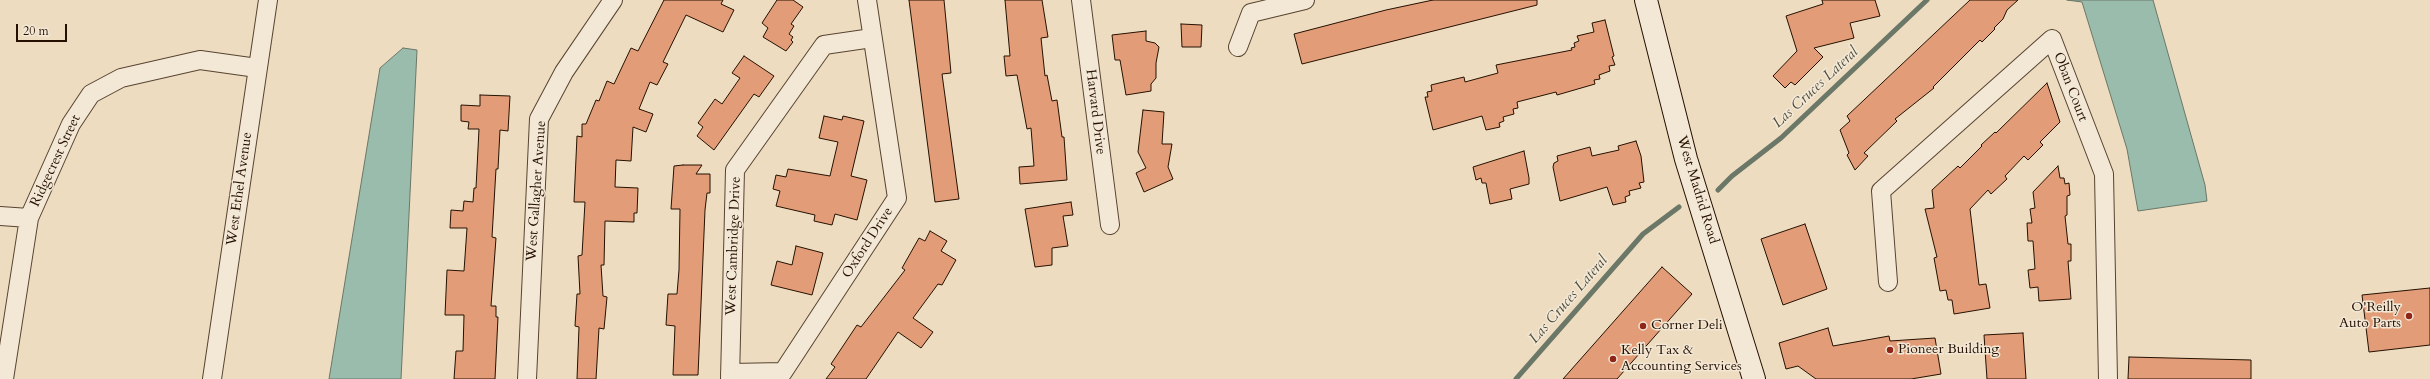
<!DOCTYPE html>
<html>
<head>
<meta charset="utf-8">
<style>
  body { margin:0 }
  #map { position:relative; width:2430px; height:379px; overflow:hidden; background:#eddcc0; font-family:Cardo,serif }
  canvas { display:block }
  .scale { position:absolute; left:16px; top:24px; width:51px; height:18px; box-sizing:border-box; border:2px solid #251000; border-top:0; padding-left:5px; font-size:12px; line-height:14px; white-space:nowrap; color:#251000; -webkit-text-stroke:3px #f3e8d6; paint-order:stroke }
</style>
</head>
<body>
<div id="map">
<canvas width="2430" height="379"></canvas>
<div class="scale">20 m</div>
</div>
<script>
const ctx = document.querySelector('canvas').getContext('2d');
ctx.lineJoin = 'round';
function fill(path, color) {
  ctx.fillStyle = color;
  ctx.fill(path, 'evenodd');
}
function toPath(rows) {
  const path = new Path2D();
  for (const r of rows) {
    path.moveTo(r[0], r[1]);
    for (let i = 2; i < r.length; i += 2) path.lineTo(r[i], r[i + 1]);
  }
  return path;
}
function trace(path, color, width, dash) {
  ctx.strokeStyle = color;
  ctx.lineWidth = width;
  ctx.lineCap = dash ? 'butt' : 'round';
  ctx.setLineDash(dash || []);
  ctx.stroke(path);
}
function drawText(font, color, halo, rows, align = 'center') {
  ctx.font = font + ' Cardo,serif';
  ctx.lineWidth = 3;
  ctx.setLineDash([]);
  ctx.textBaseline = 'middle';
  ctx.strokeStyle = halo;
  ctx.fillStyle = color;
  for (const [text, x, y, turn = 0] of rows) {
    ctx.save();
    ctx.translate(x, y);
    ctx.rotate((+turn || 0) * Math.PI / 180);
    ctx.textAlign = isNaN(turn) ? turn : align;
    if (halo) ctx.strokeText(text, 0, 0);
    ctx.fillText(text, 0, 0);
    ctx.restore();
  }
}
const water = toPath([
  [2067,0,2153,0,2205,185,2207,201,2138,211,2127,149,2082,2,2067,0],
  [403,48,417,50,401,379,329,379,380,68,403,48]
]);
const stream = toPath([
  [1718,190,1732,176,1781,138,1927,0],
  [1516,379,1643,234,1679,207]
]);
const building = toPath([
  [664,0,723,0,721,4,734,10,723,32,686,15,663,62,668,64,657,85,650,82,639,109,653,114,646,132,633,127,631,161,616,160,615,187,638,188,637,213,634,213,634,222,605,221,604,265,601,265,603,296,607,297,604,329,599,328,596,379,577,379,579,327,575,326,577,294,580,294,578,256,582,255,585,202,574,202,577,136,582,137,582,124,586,124,596,100,599,101,607,81,614,84,631,48,638,51,664,0],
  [777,0,793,0,803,7,791,24,794,26,789,34,793,37,791,40,793,42,786,51,763,37,768,28,762,23,777,0],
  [909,0,944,0,951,73,942,74,959,199,935,202,909,0],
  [1005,0,1042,0,1048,37,1041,38,1045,76,1047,75,1052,101,1057,100,1062,137,1064,137,1067,180,1020,184,1019,167,1034,166,1031,128,1027,129,1017,75,1006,76,1004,56,1010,56,1005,0],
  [1433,0,1537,0,1537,5,1302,64,1294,34,1386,10,1433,0],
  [1822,0,1875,0,1880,16,1850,23,1854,38,1814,48,1823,57,1795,85,1791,82,1785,88,1773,76,1797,51,1786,16,1823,4,1822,0],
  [1970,0,2018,0,2007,10,2003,19,1994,28,1995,29,1982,42,1980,40,1933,87,1934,88,1895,119,1897,121,1864,153,1868,156,1855,170,1847,155,1849,153,1840,130,1850,121,1847,116,1970,0],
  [1605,20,1614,56,1612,57,1615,65,1609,66,1610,71,1599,75,1600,79,1594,80,1595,84,1557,95,1556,92,1517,102,1518,108,1513,109,1514,114,1503,117,1504,121,1499,123,1500,127,1486,130,1482,116,1433,130,1425,97,1428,97,1427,92,1432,91,1431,85,1464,77,1465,82,1498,73,1496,65,1572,50,1571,48,1575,47,1574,43,1579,41,1577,36,1594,32,1592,23,1605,20],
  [1181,24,1202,25,1201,47,1182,47,1181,24],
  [1146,31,1146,41,1155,43,1159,47,1156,63,1156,78,1151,84,1151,91,1126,95,1120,60,1115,60,1112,35,1146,31],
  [744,56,774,76,759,97,754,94,714,150,697,136,703,127,698,123,715,99,722,104,740,78,732,73,744,56],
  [2047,83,2060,122,2040,142,2043,145,2028,160,2024,156,2005,176,2007,179,1991,194,1988,190,1970,209,1979,285,1986,284,1990,308,1954,314,1952,300,1948,300,1946,290,1940,291,1934,258,1937,257,1925,209,1934,208,1932,190,1958,166,1960,168,1982,146,1981,145,1995,132,1996,133,2047,83],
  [480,95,510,96,508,131,500,130,498,169,496,169,492,237,496,238,491,306,496,306,496,317,498,317,495,379,454,379,456,351,463,351,464,315,445,315,447,270,464,271,467,228,450,228,451,210,463,211,464,201,473,202,474,188,476,188,479,129,468,129,469,122,461,121,461,105,480,106,480,95],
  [1143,110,1164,112,1162,144,1172,144,1168,167,1173,179,1144,192,1136,173,1146,168,1138,152,1143,110],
  [824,116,842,120,843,116,864,121,851,176,867,180,857,220,835,214,832,225,814,221,815,215,776,206,780,191,773,189,776,175,786,177,788,169,830,176,838,142,819,138,824,116],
  [1636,141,1641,156,1644,182,1639,183,1641,188,1629,191,1630,195,1625,197,1626,202,1613,205,1607,187,1560,201,1553,167,1554,163,1558,161,1557,156,1590,147,1592,156,1619,150,1618,146,1636,141],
  [1524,151,1529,178,1529,184,1510,189,1512,199,1490,204,1486,183,1482,183,1481,178,1476,180,1473,167,1524,151],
  [683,165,702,165,696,174,710,174,710,193,707,193,705,210,698,375,673,375,675,326,666,325,668,294,677,294,679,270,680,209,671,209,674,166,683,165],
  [2058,166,2060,178,2064,178,2065,184,2069,183,2070,195,2067,196,2067,215,2065,216,2068,244,2071,244,2071,261,2068,261,2071,299,2039,301,2038,287,2030,288,2028,270,2035,269,2033,241,2028,241,2027,223,2032,223,2030,209,2035,208,2033,192,2058,166],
  [1071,202,1073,215,1063,216,1068,246,1052,248,1052,265,1035,267,1025,209,1071,202],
  [1805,224,1827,289,1783,305,1761,239,1805,224],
  [930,231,947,241,941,251,956,260,942,285,938,284,913,318,933,332,921,348,898,332,866,379,826,379,835,367,831,364,857,325,861,327,905,270,902,268,919,238,925,241,930,231],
  [796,246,823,253,812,295,771,285,777,261,792,265,796,246],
  [1662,267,1692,294,1617,379,1563,379,1662,267],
  [2430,288,2430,345,2369,352,2362,295,2430,288],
  [1828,328,1833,346,1889,336,1890,341,1935,338,1941,374,1911,379,1816,379,1798,366,1786,369,1779,343,1828,328],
  [2023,333,2026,379,1987,379,1984,335,2023,333],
  [2129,357,2251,360,2251,379,2128,379,2129,357]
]);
const street = toPath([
  [1081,0,1110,225],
  [1238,47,1251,13,1305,0],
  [0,216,29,218],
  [1888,282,1881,191,2052,39,2104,174,2108,379],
  [730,373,783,372,897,198,867,0],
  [4,379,29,218,71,124,91,94,121,78,200,60,257,68],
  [212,379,268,0],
  [527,379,539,119,564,72,613,0],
  [730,379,735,170,824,45,872,38]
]);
const secondary = toPath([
  [1646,0,1686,159,1754,379]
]);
const markers = [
  [2409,316,4,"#8f2418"],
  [1643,326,4,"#8f2418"],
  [1890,350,4,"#8f2418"],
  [1613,359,4,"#8f2418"]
];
const streetNames = [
  ["Oban Court",2070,87,69],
  ["Harvard Drive",1095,112,83],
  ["Ridgecrest Street",56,161,-65],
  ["West Ethel Avenue",240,189,-82],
  ["West Madrid Road",1697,190,73],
  ["West Gallagher Avenue",537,191,-86],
  ["Oxford Drive",868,243,-57],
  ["West Cambridge Drive",734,246,-88]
];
const poiNames = [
  ["O'Reilly",2401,308,"right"],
  ["Auto Parts",2401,324,"right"],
  ["Corner Deli",1651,326],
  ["Pioneer Building",1898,350],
  ["Kelly Tax &",1621,351],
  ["Accounting Services",1621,367]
];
const waterNames = [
  ["Las Cruces Lateral",1816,88,-43],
  ["Las Cruces Lateral",1569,300,-49]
];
fill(water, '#9abcac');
trace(water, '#6b7767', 1);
trace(stream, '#6b7767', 5);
fill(building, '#e29d78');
trace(building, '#251000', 1);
trace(street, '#574330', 20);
trace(secondary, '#251000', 24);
trace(street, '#f3e8d6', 18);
trace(secondary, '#f3e8d6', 22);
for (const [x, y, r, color] of markers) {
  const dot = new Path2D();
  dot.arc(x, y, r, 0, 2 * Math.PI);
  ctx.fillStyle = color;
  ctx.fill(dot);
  trace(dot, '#f3e8d6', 1.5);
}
drawText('14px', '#251000', '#f3e8d6', streetNames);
drawText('14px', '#251000', '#f3e8d6', poiNames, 'left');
drawText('italic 15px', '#4e4c3c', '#f3e8d6', waterNames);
</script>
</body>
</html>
